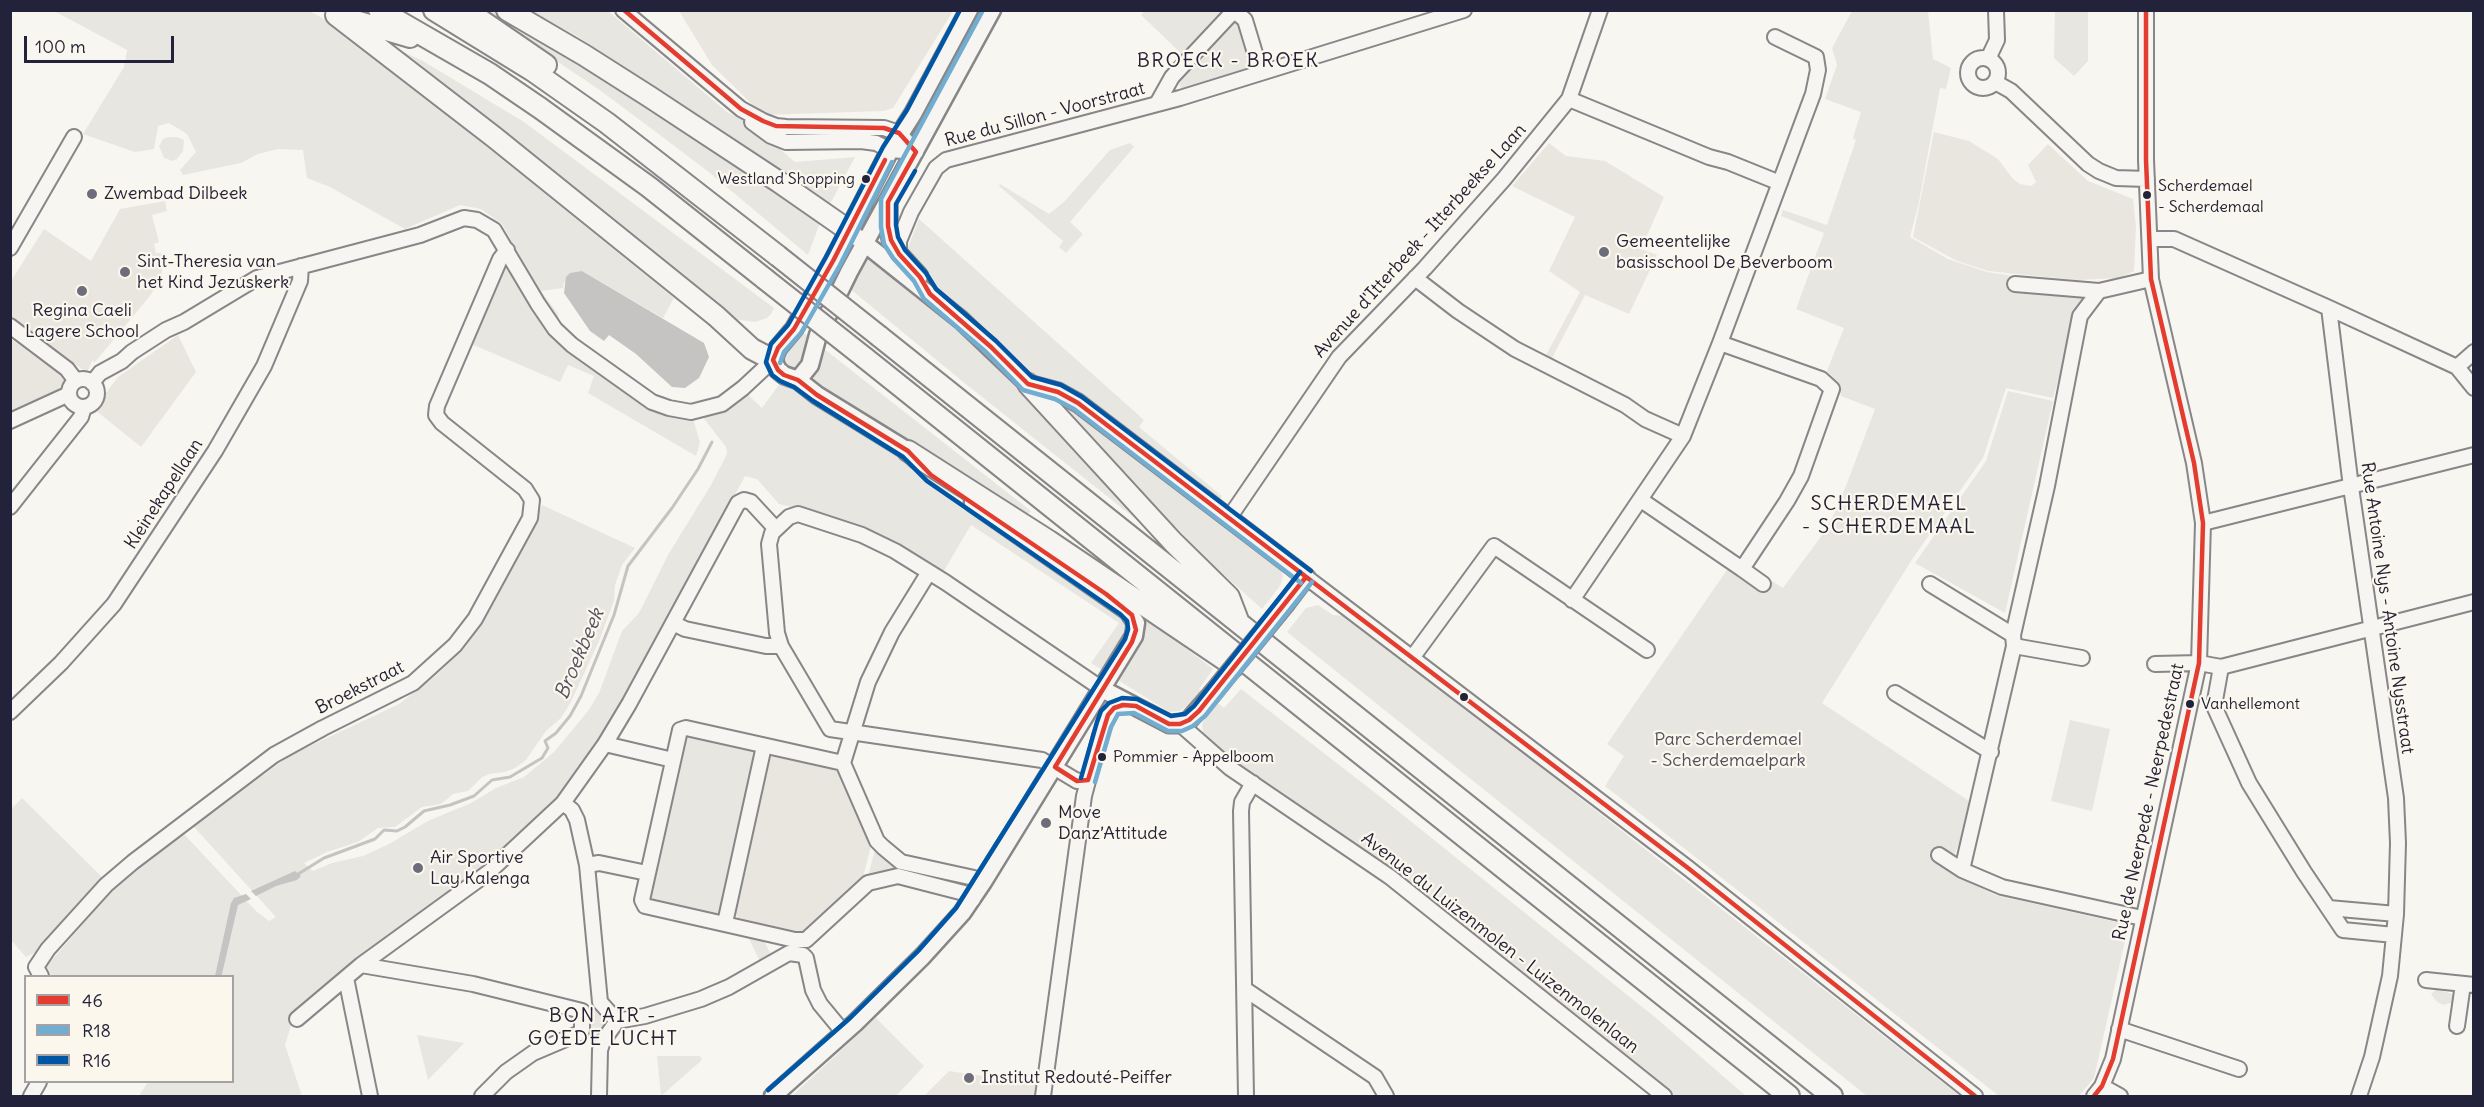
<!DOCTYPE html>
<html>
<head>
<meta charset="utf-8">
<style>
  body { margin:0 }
  #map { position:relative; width:2484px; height:1107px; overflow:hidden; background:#f8f6f0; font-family:Delius,sans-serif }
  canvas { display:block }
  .frame { position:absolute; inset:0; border:12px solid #22223b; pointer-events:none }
  .legend { position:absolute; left:24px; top:975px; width:210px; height:108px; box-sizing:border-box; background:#fbf7ec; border:2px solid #a4a2a5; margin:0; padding:8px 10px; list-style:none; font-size:18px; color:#22223b }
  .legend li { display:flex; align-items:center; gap:12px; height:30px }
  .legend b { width:30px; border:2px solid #a4a2a5 }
  .scale { position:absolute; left:24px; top:36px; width:150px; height:27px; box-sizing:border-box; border:3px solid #22223b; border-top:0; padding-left:8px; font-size:18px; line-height:21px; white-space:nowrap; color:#22223b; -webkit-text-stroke:4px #fbf7ec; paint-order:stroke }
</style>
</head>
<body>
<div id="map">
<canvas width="2484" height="1107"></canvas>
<div class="frame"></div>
<ul class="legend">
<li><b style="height:8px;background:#e43c2e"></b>46</li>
<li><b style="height:8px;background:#70add0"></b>R18</li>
<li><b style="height:8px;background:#0056a4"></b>R16</li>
</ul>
<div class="scale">100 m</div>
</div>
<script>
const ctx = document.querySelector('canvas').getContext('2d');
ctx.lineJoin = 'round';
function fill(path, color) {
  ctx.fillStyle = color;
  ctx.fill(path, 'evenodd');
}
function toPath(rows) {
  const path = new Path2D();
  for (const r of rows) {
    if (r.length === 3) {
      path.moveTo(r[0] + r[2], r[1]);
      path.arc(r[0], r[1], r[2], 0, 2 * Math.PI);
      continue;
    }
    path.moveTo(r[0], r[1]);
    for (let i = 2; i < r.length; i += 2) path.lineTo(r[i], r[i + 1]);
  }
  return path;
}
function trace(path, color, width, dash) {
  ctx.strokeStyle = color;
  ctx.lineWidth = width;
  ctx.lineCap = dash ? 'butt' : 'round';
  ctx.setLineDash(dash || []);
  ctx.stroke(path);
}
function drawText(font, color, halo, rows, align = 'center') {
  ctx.font = font + ' Delius,sans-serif';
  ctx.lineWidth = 4.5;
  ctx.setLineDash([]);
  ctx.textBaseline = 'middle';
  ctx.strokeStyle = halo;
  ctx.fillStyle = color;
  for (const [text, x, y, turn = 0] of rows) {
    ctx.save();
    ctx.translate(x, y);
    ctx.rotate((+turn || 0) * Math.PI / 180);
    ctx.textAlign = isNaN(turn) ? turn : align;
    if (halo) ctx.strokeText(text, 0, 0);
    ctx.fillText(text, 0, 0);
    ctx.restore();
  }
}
const built = toPath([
  [679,11,953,11,893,108,884,111,763,115,712,65],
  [1934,132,1969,141,1998,159,2013,179,2020,184,2031,186,2036,182,2028,165,2048,144,2088,181,2133,199,2136,226,2134,271,2120,278,2077,280,1988,271,1957,261,1913,237],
  [1549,143,1566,156,1605,161,1664,197,1641,249,1657,255,1629,314,1585,295,1551,360,1545,357,1580,292,1549,271,1575,217,1512,186],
  [165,201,167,211,152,215,159,242,154,244,156,253,161,253,163,266,160,281,149,297,95,362,92,361,87,373,11,316,11,281,44,229,91,261,120,209],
  [178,335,196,372,141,447,94,409,118,377],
  [11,339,62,376,64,381,58,390,11,413],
  [775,755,834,768,841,773,871,846,863,877,805,932,801,933,739,919,735,914,769,758],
  [949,1071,1036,1084,1034,1096,924,1096]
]);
const green = toPath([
  [307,10,319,16,403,79,674,298,663,318,582,271,564,283,563,288,541,291,558,314,565,351,588,364,631,396,659,412,693,419,700,442,696,456,588,393,594,376,568,365,560,382,469,343,513,244,502,224,481,209,460,205,405,229,330,187,307,178,303,150,278,149,258,154,241,163,183,175,180,170,196,152,187,134,169,123,158,126,154,149,135,152,83,134,124,67,127,50,54,11],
  [1145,10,1227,11,1184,56,1141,15],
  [483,11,494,11,538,35,821,220,808,255,710,173,660,135,601,91],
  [531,11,608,11,727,112,753,126,795,162,855,157,830,204,755,152,577,36],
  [1852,11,1928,11,1933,59,1951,68,1946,89,1940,88,1919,202,1910,237,1948,259,1987,272,2038,280,2087,283,2053,398,2006,388,1983,458,1913,558,1822,703,1969,801,1959,844,1947,871,1995,895,2125,924,2127,932,2094,1078,2079,1096,1999,1096,1605,786,1624,756,1607,744,1729,567,1761,589,1769,579,1783,588,1820,538,1838,507,1875,409,1841,396,1838,382,1827,371,1844,328,1796,309,1824,233,1781,216,1783,210,1827,225,1856,140,1853,138,1861,112,1825,99,1837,65,1832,48],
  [2055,11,2088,11,2088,61,2074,76,2054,58],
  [1232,21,1240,25,1253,64,1252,68,1186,91,1182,90,1177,80],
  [387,44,423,61,524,122,774,308,771,314,767,318,755,322,733,319],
  [169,137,177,137,184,140,183,151,177,159,173,161,164,158,159,146,163,139],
  [1130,143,1134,147,1070,222,1083,234,1066,253,1059,247,1063,241,999,186,1000,184,1049,214,1064,202,1110,150],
  [919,219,1144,420,1139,427,1222,496,1211,514,1280,566,1283,577,1280,586,1262,609,1213,565,1175,526,1161,539,967,385,849,288,862,261,869,257,922,267,907,250],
  [800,330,1031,511,1027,516,928,454,917,471,1122,611,1140,613,1213,669,1199,689,1224,708,1241,689,1378,795,1656,1018,1746,1096,1657,1096,1381,865,1282,792,1209,744,1203,733,1202,724,1206,717,1188,705,1180,711,1169,712,1091,663,1119,623,971,525,942,574,863,529,821,514,779,504,757,479,745,476,624,702,590,759,558,800,490,863,294,1016,285,1045,302,1096,139,1096,148,1082,232,1082,232,976,53,976,45,968,115,887,183,833,256,911,269,921,276,917,193,826,291,755,399,704,434,677,465,648,493,605,531,533,542,505,635,548,622,565,615,585,614,601,599,641,571,702,561,718,546,731,526,760,515,768,505,772,489,774,481,778,468,791,453,794,441,804,422,807,395,827,378,828,358,842,327,852,304,863,313,871,332,863,363,856,389,844,428,821,471,803,496,788,524,777,554,752,588,711,599,693,622,631,639,613,668,555,711,485,727,454,726,447,702,416,724,409,746,393,762,408,781,382,784,351],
  [2008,391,2053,401,2005,613,1915,563,1986,461],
  [1318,605,1333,615,1344,616,1478,718,1960,1096,1867,1096,1287,632,1306,608],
  [2070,720,2110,729,2092,811,2051,801],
  [684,736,756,752,719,917,646,900],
  [22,798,102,877,34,953,26,957,10,939,11,809],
  [876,846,899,868,897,870,867,880],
  [745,930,761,934,773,959,762,966],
  [2437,989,2458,996,2456,1001,2444,1005,2437,1002,2431,994],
  [593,1006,598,1008,610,1022,605,1030,595,1033,588,1029,586,1011],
  [876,1018,924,1066,896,1096,793,1095],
  [417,1035,464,1043,428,1080],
  [657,1056,700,1056,702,1060,661,1096]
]);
const water = toPath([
  [582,271,704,343,709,357,699,378,685,388,672,387,636,354,609,335,604,341,590,331,564,293,566,277,570,273],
  [295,871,301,876,297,880,276,886,256,896,251,891],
  [246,894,251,899,238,905,222,974,221,976,215,976,231,903,234,898]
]);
const stream = toPath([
  [295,876,324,858,375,839,384,830,397,831,405,827,424,811,450,805,474,796,492,780,510,777,542,758,548,748,545,741,556,733,570,716,581,696,614,615,628,566,672,508,698,469,712,442]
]);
const minor = toPath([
  [623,10,741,109,763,121,776,126,786,127,884,128,899,133,916,152],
  [1983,73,15],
  [1988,59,1997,40,1996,10],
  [1995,82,2011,91,2088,164,2099,171,2116,178,2147,179],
  [1569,99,1709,157,1728,162,1780,183],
  [1158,102,1172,77,1231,14,1237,13,1245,20,1261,73],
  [752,122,771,136,786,142,861,141,876,143,890,150,916,152],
  [2150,239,2174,239,2329,308,2457,367,2474,388],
  [10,248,74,137],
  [899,254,899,241,911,212,936,168,946,160,1180,98,1464,10],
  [1415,278,1458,311,1515,349,1625,405,1645,419,1683,436],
  [2015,284,2099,291],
  [2329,308,2351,487,2396,798,2398,843,2396,914,2390,976,2372,1057,2359,1096],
  [10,326,67,369,76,381],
  [2457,367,2474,352],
  [83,393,14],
  [92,383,100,373,122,361,132,352,166,330,184,322,257,278,420,235,464,218,477,220,494,230,538,304,555,329,572,345,652,402,669,408,691,412,722,404,743,388,773,360],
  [10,421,69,394],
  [1641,500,1742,569,1787,501,1801,476,1832,389,1821,379,1720,343],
  [10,507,81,417,84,407],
  [1229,518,1339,357,1425,268,1504,179,1569,99,1600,10],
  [2203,523,2474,455],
  [1742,569,1763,584],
  [1306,577,1688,868,1975,1096],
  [1930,584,2013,635],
  [1572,600,1683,436,1720,343,1813,94,1818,70,1816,57,1775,37],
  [673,623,685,629,766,646,781,646],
  [2014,646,2082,658],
  [1412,658,1494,546,1647,650],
  [2155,664,2199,663,2221,667,2474,602],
  [2221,667,2214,706,2249,783,2304,872,2343,930,2394,935],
  [1895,693,1991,752],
  [10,712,61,663,114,604,215,451,264,366,300,281,301,266],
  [1180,724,1230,768,1390,877,1664,1096],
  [605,744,673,760],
  [843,763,868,682,892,632,929,572],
  [1088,780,1077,781,1042,760,830,729,781,646,777,633,769,544,772,533,789,517,798,514,862,535,895,551,945,582,1102,689],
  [563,803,572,810,577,820,587,865,600,1002,617,1021,645,1016,701,999,729,987,789,953,803,955,806,958,813,990,820,1004,844,1033],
  [1939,855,1962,870,2002,887,2142,918],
  [587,865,599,863,647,873],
  [1962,870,2014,646,2013,635,2047,486,2080,316,2099,291,2151,279],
  [973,899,964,893,898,876,868,883,806,940,795,940,645,906,642,900,680,730,686,728,843,763,877,841,883,847,901,862,974,878,983,882],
  [2329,908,2396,914],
  [725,923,764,746],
  [361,965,473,984,582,1011,582,1030,580,1033,533,1053,506,1072,482,1096],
  [41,976,36,967,48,949,106,885,133,862,274,755,323,728,413,683,455,645,475,619,530,518,532,500,525,489,442,423,436,415,437,406,500,259,507,250],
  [346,978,370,1096],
  [2426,980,2474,985],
  [1246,990,1375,1077,1386,1096],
  [297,1019,361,965,489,872,563,803,605,744,629,704,738,503,744,500,751,502,776,529],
  [2457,1026,2463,984],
  [2119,1029,2239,1069],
  [2102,1086,2120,1096],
  [31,1096,39,1082],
  [599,1096,600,1050,603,1041,617,1021],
  [1043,1096,1084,796,1100,736,1108,715,1114,708,1123,705,1134,706],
  [1246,1096,1241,811,1242,802,1253,783],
  [2094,1096,2102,1086,2113,1059,2199,663,2203,523,2194,463,2151,279,2146,160,2146,10]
]);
const major = toPath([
  [888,204,888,226,891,240,899,254,919,276],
  [848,230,961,320,1028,384,1058,392,1078,403,1306,577,1287,602],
  [798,380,810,365,818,335,849,272,992,10],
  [917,460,908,451,817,395,798,380,784,375,778,370,773,360,778,348,794,329,833,261,890,150,913,114,969,10],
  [1102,689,1169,724,1180,724,1189,720,1211,695],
  [773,1096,855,1023,923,956,962,913,983,882,1134,636,1136,623,1128,611,973,503]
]);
const highway = toPath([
  [379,10,490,74,540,108,649,187,765,279],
  [434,10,533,71,607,123,778,256],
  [466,10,546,65],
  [507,10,584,55,650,97,779,182,848,230],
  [336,15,494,137,716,316,752,349,773,360],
  [349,19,410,37],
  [879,336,1832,1096],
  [865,358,1789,1096],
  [1028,384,1173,542,1229,597,1239,623],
  [908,451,1049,541,1234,666]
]);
const majorBridge = toPath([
  [1211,695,1287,602]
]);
const highwayBridge = toPath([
  [778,256,879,336],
  [765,279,865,358]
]);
const bus1 = toPath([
  [624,10,741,109,763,121,776,126,884,128,899,133,916,152,888,202,888,226,891,240,899,254,920,277,930,294,991,347,1028,384,1058,392,1078,403,1688,868,1975,1096],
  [885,160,833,261,794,329,778,348,773,360,778,370,784,375,798,380,817,395,908,451,931,475,1106,594,1132,615,1136,630,1132,642,1055,767,1077,781,1088,780,1108,715,1114,708,1123,705,1136,706,1169,724,1180,724,1189,720,1199,711,1306,577],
  [2094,1096,2102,1086,2113,1059,2199,663,2203,523,2194,463,2151,279,2146,160,2146,10]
]);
const bus2 = toPath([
  [983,10,881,199,881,227,884,244,893,258,914,281,924,299,986,352,1023,390,1055,399,1074,409,1301,583],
  [766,363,772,375,780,381,794,387,813,401,903,457,927,481,1120,614,1127,621,1128,629,1125,639,956,908,918,951,850,1018,768,1090],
  [780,363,784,352,801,333,840,265,892,162],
  [1095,782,1111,727,1118,714,1134,713,1168,731,1182,731,1193,726,1205,716,1312,582]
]);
const bus3 = toPath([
  [915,171,896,204,896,225,898,237,905,250,926,273,936,289,996,341,1032,377,1061,385,1082,397,1311,571],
  [1081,778,1097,722,1101,711,1109,703,1122,698,1137,699,1171,716,1185,714,1194,706,1300,572],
  [768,1090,850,1018,918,951,956,908,1125,639,1128,629,1127,621,1120,614,927,481,903,457,813,401,794,387,780,381,772,375,766,362,771,344,788,325,826,257,883,147,907,110,960,10]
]);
const markers = [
  [866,179,5,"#22223b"],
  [92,194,6,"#6d6c7a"],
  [2147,195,5,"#22223b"],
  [1604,252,6,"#6d6c7a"],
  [125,272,6,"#6d6c7a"],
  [82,291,6,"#6d6c7a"],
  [1464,697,5,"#22223b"],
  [2190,704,5,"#22223b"],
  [1102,757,5,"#22223b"],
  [1046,823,6,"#6d6c7a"],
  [418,868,6,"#6d6c7a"],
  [969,1078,6,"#6d6c7a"]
];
const busNames = [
  ["Westland Shopping",855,179,"right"],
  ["Scherdemael",2158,186],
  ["- Scherdemaal",2158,207],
  ["Vanhellemont",2201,704],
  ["Pommier - Appelboom",1113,757]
];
const streetNames = [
  ["Rue du Sillon - Voorstraat",1045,115,-15],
  ["Avenue d'Itterbeek - Itterbeekse Laan",1420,241,-48],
  ["Kleinekapellaan",164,494,-57],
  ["Rue Antoine Nys - Antoine Nysstraat",2387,608,82],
  ["Broekstraat",360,688,-27],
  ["Rue de Neerpede - Neerpedestraat",2149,802,-78],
  ["Avenue du Luizenmolen - Luizenmolenlaan",1500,943,38]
];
const poiNames = [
  ["Zwembad Dilbeek",104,194],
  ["Gemeentelijke",1616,242],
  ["basisschool De Beverboom",1616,263],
  ["Sint-Theresia van",137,262],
  ["het Kind Jezuskerk",137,283],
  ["Regina Caeli",82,311,"center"],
  ["Lagere School",82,332,"center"],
  ["Move",1058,813],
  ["Danz’Attitude",1058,834],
  ["Air Sportive",430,858],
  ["Lay Kalenga",430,879],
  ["Institut Redouté-Peiffer",981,1078]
];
const parkNames = [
  ["Parc Scherdemael",1728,740],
  ["- Scherdemaelpark",1728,761]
];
const neighbourhoodNames = [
  ["BROECK - BROEK",1228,61],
  ["SCHERDEMAEL",1889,504],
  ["- SCHERDEMAAL",1889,527],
  ["BON AIR -",603,1016],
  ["GOEDE LUCHT",603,1039]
];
const waterNames = [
  ["Broekbeek",580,654,-67]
];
fill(built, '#e9e6e0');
fill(green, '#e8e6e0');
fill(water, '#c6c4c3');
trace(stream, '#c6c4c3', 3);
trace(minor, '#878688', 18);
trace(major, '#878688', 21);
trace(highway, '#878688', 24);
trace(minor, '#f6f5f1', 14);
trace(major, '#f6f5f1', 16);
trace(highway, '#f6f5f1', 20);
trace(majorBridge, '#878688', 21, []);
trace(highwayBridge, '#878688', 24, []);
trace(majorBridge, '#f6f5f1', 16);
trace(highwayBridge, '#f6f5f1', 20);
trace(bus1, '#e43c2e', 4.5);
trace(bus2, '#70add0', 4.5);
trace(bus3, '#0056a4', 4.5);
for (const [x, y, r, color] of markers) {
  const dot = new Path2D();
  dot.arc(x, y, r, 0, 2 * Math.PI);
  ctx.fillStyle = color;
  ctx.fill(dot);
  trace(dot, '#fbf7ec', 2);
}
drawText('16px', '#22223b', '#fbf7ec', busNames, 'left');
drawText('18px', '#22223b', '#fbf7ec', streetNames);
drawText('18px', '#22223b', '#fbf7ec', poiNames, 'left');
drawText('18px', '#505061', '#fbf7ec', parkNames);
ctx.letterSpacing = '1.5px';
drawText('20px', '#22223b', '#fbf7ec', neighbourhoodNames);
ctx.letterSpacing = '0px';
drawText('italic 20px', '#545364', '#fbf7ec', waterNames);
</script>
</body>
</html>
